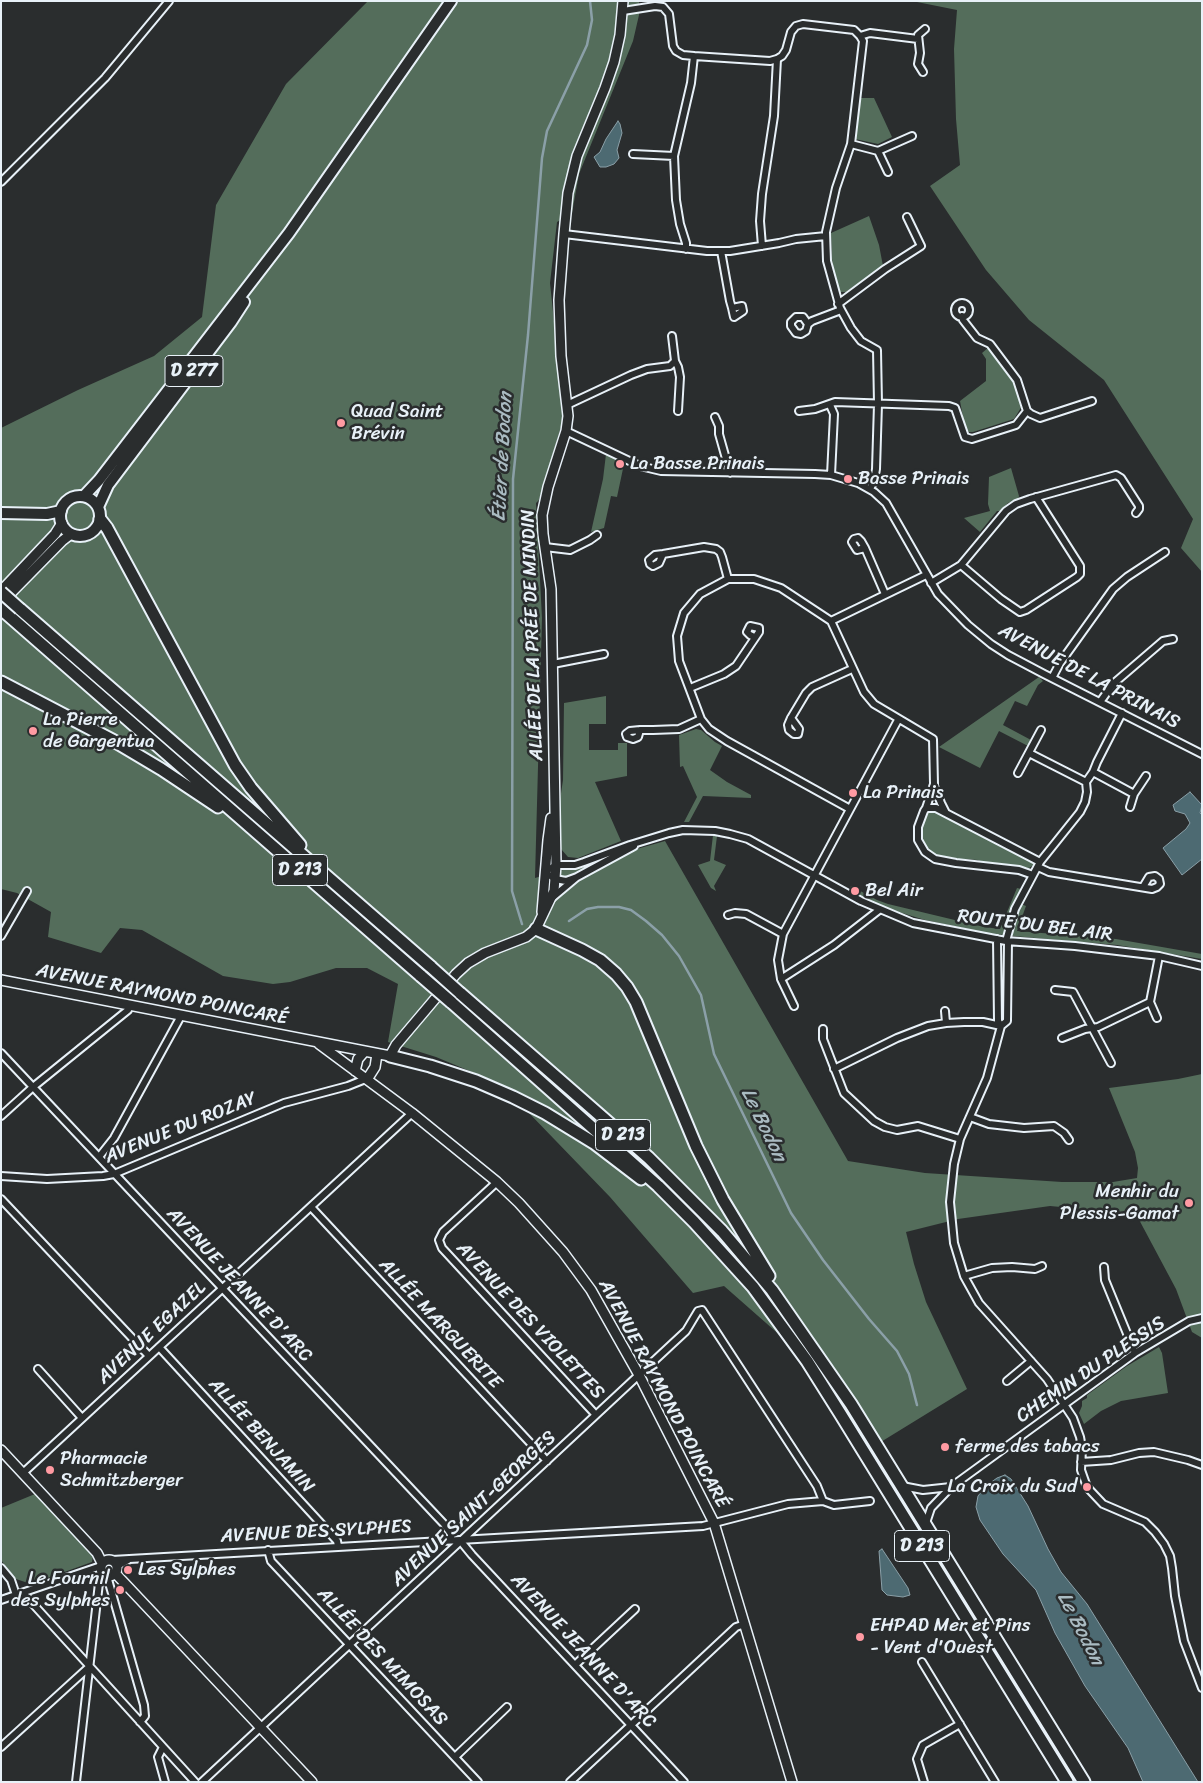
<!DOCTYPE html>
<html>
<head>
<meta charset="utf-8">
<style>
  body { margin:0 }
  #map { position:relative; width:1203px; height:1783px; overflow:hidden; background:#2a2d2e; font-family:Sriracha,sans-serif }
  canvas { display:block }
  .frame { position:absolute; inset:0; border:2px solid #e8f1f8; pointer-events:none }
</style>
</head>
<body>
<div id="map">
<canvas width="1203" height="1783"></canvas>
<div class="frame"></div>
</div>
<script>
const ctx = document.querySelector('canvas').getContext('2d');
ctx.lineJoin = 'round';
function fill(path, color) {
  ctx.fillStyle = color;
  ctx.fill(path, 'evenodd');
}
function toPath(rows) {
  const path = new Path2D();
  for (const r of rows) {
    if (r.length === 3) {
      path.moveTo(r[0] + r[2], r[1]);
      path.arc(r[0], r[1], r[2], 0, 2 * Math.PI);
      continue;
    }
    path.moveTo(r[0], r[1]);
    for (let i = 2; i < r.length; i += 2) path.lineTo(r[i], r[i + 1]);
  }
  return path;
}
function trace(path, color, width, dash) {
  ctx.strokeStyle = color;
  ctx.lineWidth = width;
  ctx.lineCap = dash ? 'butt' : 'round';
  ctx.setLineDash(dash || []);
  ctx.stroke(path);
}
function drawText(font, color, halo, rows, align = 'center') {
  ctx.font = font + ' Sriracha,sans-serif';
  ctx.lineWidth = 5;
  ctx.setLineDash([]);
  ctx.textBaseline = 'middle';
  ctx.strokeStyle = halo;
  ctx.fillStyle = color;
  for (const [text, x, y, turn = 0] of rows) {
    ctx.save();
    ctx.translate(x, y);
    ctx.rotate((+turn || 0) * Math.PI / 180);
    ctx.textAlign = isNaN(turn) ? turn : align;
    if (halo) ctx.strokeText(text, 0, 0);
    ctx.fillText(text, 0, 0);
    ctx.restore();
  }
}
const green = toPath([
  [368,1,639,1,639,15,633,41,579,174,572,213,557,222,550,283,564,417,539,500,536,503,542,618,535,878,665,841,848,1161,925,1173,1062,1182,1113,1182,1137,1178,1138,1168,1135,1152,1109,1088,1178,1079,1202,1074,1202,1338,1192,1332,1176,1289,1136,1214,1050,1206,958,1219,906,1232,914,1264,926,1302,967,1389,858,1456,791,1345,724,1286,693,1293,610,1197,501,1084,436,1057,388,1042,398,984,367,968,336,968,290,982,273,984,223,976,142,930,120,928,101,953,48,937,51,912,17,893,1,889,1,428,78,390,154,356,202,317,216,205,286,84],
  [912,1,1202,1,1202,572,1181,548,1193,519,1104,380,1029,320,986,270,930,186,960,165,956,119,954,49,957,10],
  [859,98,874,98,892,137,878,144,855,139],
  [869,216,879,245,883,266,846,292,839,292,834,275,832,259,831,233],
  [989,347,1015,381,1022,406,1014,419,973,432,969,432,965,428,960,401,986,381,986,359,982,353],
  [606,454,624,464,617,497,611,496,604,528,591,532,603,479],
  [1011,468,1019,496,1018,499,1008,503,1000,511,997,511,980,532,964,518,990,511,988,504,989,477],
  [1039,677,1043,681,1038,685,1027,706,1015,701,1003,725,1031,740,1028,746,999,731,980,768,939,747],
  [606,696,606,724,589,724,589,750,618,750,618,743,627,743,627,776,595,782,621,841,578,858,568,857,561,849,560,846,560,800,563,780,564,703],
  [696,729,701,730,715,742,722,746,710,770,727,782,751,795,751,798,703,796,689,822,684,822,697,797,683,766,680,767,679,735],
  [933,809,974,829,975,833,989,840,992,839,1034,862,1034,865,1029,868,980,863,978,860,962,859,959,861,940,859,929,853,924,847,920,838,920,830,927,812],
  [713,835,717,836,714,860,726,865,714,886,716,891,711,888,698,865,710,861],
  [851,886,877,900,888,904,984,927,1000,929,1017,888,1021,889,1005,929,1005,935,987,933,925,920,879,906,850,889],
  [1021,904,1026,906,1017,931,1116,939,1202,954,1202,959,1117,945,1013,936,1011,930],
  [1159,1347,1162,1353,1168,1393,1121,1401,1101,1411,1084,1424,1079,1413,1082,1406,1082,1401,1087,1398,1087,1395,1127,1366],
  [35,1494,93,1556,92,1562,31,1584,16,1579,1,1560,1,1508]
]);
const water = toPath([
  [618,121,620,124,622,133,617,150,619,158,614,164,606,167,600,167,594,157,600,152,606,139,618,121],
  [1190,792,1202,805,1200,813,1202,815,1202,859,1182,875,1163,848,1186,829,1190,823,1185,814,1175,811,1173,805,1190,792],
  [1005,1475,1011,1479,1028,1506,1048,1549,1061,1572,1087,1604,1198,1782,1143,1782,1128,1748,1085,1686,1055,1633,1036,1590,1003,1554,980,1520,976,1507,978,1496,986,1486,997,1478,1005,1475],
  [882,1549,908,1588,910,1595,903,1597,887,1595,882,1590,879,1551,882,1549]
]);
const stream = toPath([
  [569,921,587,909,598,907,619,907,631,910,646,921,662,935,679,956,701,995,714,1054,791,1213,823,1260,869,1319,897,1351,909,1374,917,1405],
  [522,924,512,891,513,479,528,335,542,158,547,131,587,45,592,20,590,1]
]);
const street = toPath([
  [623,11,655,6,663,7,669,14,673,46,676,51,683,55,694,56,770,61,777,59,782,56,786,50,791,32,796,26,803,24,854,30,860,36,863,41,851,144,836,188,826,232,827,261,840,308,851,328,861,341,877,350,878,404,876,469,874,481,870,489],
  [860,36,870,33,918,39],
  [923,72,918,64,920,53,918,35,925,29],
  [851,144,878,151,912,136],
  [878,151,888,172],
  [633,154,674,156],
  [1,182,105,78,169,1],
  [564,234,707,251,730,251,779,243,796,239,826,236],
  [762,246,760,221,762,194,774,116,777,59],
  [686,249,686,243,680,224,676,200,674,156,691,83,694,56],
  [721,251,730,301,732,308,734,317,743,311,742,306,732,308],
  [962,310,7],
  [838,304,885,269,921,246,907,217],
  [962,316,963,320,977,338,990,344,1017,380,1027,411,1031,414,1040,418,1092,401],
  [808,324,803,317,796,317,791,322,791,326,796,333,801,334,806,331,808,324,812,321,841,310],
  [675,361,678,367,680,377,678,411],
  [567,405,631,375,647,369,670,366,675,361,672,336],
  [830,405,834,414,831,475],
  [799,411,815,409,835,402,949,406,955,408,965,437,972,439,1016,425,1027,411],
  [715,417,719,426,719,434,730,473],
  [566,431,640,466,661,471,815,474,831,475,858,483,874,492,886,503,938,594,968,625,991,644,1008,655,1044,674,1202,754],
  [545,547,570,550,590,540,597,535],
  [865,548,857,550,852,542,854,539,858,538,861,541,865,548,885,594],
  [663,554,659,563,653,566,650,564,649,560,655,555,663,554,704,547,716,549,720,552,722,557,728,579],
  [961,565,1001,599,1020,612,1026,610,1077,577,1080,574,1080,566,1036,497],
  [931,583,961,565,1006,511,1016,504,1030,499,1116,475,1121,478,1139,506,1139,509,1136,513],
  [831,621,926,575],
  [553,664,604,654],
  [1052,678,1060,663,1113,589,1127,577,1165,552],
  [690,688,724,674,736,666,759,632,759,628,750,626,747,632,750,635,754,637],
  [1100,702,1113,684,1163,641,1173,639],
  [791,718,799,729,798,734,794,734,789,730,788,725,791,718,806,693,812,687,852,669],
  [640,730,638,737,633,739,627,737,626,734,630,731,640,730,653,730,679,729,701,719],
  [1029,753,1086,782],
  [1093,772,1134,794],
  [1018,773,1041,730],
  [934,786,941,803,946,813],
  [1130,807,1134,794,1146,776],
  [850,809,727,741,709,729,701,719,679,661,677,636,684,613,700,594,728,579,754,579,781,588,831,621,864,692,874,704,933,739,934,784,926,808],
  [1038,867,1049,872,1152,889,1157,887,1160,884,1159,879,1155,876,1149,877,1143,887],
  [1033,875,1019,870,956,863,935,859,925,852,918,840,918,827,924,811,926,808,936,808,1040,862],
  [577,877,566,881,555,879,545,872,556,865,575,865,584,862,630,845,669,833,683,830,715,831,730,834,748,839,861,901,913,923,1006,941,1075,946,1159,956,1202,966],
  [552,898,577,877,634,846],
  [728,915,735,913,746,914,783,934],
  [1,936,27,891],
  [997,939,998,1021,1001,1026],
  [1006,941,1015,909,1040,862,1080,812,1085,802,1087,792,1086,782,1093,772,1097,762,1122,713],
  [1008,941,1007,1021,1001,1026,987,1078,960,1139,954,1164,950,1202,954,1243,964,1276,979,1303,1047,1379,1073,1418,1080,1437,1082,1448,1081,1470,1087,1487,1103,1504,1145,1522,1155,1532,1164,1544,1170,1556,1172,1568,1175,1596,1184,1641,1202,1688],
  [781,979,834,945,879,910],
  [1055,990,1073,992,1111,1063],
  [1150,1002,1157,1018],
  [794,1006,781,979,778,960,783,934,898,720],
  [945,1011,946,1023],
  [823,1029,823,1039,844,1093,874,1121,885,1127,897,1130,918,1126,960,1139],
  [1062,1038,1085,1029,1098,1027,1150,1002,1159,956],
  [1,1053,444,1524,451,1534,451,1539],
  [834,1069,897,1038,928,1026,946,1023,964,1022,983,1022,1001,1026],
  [1,1116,33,1087,128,1010,130,1006],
  [970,1117,989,1124,1024,1128,1054,1126,1064,1133,1069,1140],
  [99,1157,114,1138,181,1016],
  [1,1176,47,1179,103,1176,114,1174,284,1103,348,1086,368,1078],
  [497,1182,443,1232,439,1240,442,1248,596,1415],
  [1,1199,149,1356],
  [311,1207,547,1461],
  [1104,1267,1105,1280,1135,1353],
  [964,1276,992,1268,1012,1267,1035,1269,1042,1266],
  [159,1347,337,1541,338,1546],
  [38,1369,82,1418],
  [1007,1381,1031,1361],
  [1081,1462,1111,1460,1139,1453,1154,1452,1188,1460,1202,1465],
  [23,1473,412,1113],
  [902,1486,923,1490,951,1487],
  [926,1523,931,1508,951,1487,1135,1353,1189,1321,1202,1318],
  [463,1539,463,1544,472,1555,684,1782],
  [268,1550,271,1561,478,1782],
  [112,1560,703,1526,788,1504,823,1501,834,1505,870,1501],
  [117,1566,128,1560],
  [1,1568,11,1580,16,1595],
  [107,1576,144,1705,145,1716,140,1722],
  [23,1593,195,1782],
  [1,1600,101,1566],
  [922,1662,995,1782],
  [575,1665,635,1609],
  [1,1747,89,1667],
  [163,1747,158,1757,165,1782],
  [455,1757,507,1707],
  [76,1782,99,1583,102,1574],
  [202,1782,686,1331,698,1311,702,1310,817,1486,823,1501],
  [570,1782,736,1627,745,1624],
  [924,1782,917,1759,923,1745,960,1724]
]);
const secondary = toPath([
  [1,591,55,534,62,523],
  [1,603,62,541,71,534],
  [542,912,548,840,551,818],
  [1,980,390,1056,396,1045,456,974,468,963,485,953,526,937,536,929,554,891,556,865,551,589,543,534,542,515,548,487,566,431,568,416,561,356,559,300,564,234,568,193,577,156,605,88,614,62,620,35,623,1],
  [319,1044,412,1113,497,1182,519,1203,563,1252,591,1290,639,1375,714,1523,792,1782],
  [355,1071,358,1059,364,1052],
  [368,1078,375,1067,377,1054],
  [1,1450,97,1553,102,1563],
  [109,1568,8],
  [115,1573,312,1782]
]);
const primary = toPath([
  [84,496,99,480,289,233,451,1],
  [80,516,20],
  [98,507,108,485,231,322,244,302],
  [1,513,47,514,61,511]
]);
const highway = toPath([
  [100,519,107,528,235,765,251,788,300,845],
  [1,609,421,976],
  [20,609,431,967],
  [1,682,114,741,161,769,218,807],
  [536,929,582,950,600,960,616,974,627,987,636,1002,696,1146,723,1200,769,1276],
  [460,993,649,1158,722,1231,772,1290,851,1404,1084,1782],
  [451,1002,658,1186,694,1222,753,1287,807,1361,841,1415,1067,1782],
  [390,1056,430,1066,476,1081,513,1097,545,1113,594,1143,641,1179]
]);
const highwayBridge = toPath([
  [1,592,20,609],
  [431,967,460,993],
  [421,976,451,1002]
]);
const markers = [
  [341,423,5,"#ff9aa2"],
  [620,464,5,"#ff9aa2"],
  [848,479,5,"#ff9aa2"],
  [33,731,5,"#ff9aa2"],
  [853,793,5,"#ff9aa2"],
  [855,891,5,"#ff9aa2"],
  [1189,1203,5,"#ff9aa2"],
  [945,1447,5,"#ff9aa2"],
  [50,1470,5,"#ff9aa2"],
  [1087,1487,5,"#ff9aa2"],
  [128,1570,5,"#ff9aa2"],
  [120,1590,5,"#ff9aa2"],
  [860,1637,5,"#ff9aa2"]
];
const shields = [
  [194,371,58],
  [300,870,55],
  [623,1135,55],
  [922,1546,55]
];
const shieldNames = [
  ["D 277",194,371],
  ["D 213",300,870],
  ["D 213",623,1135],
  ["D 213",922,1546]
];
const poiNames = [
  ["Quad Saint",351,412],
  ["Brévin",351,434],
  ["La Basse Prinais",630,464],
  ["Basse Prinais",858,479],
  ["La Pierre",43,720],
  ["de Gargentua",43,742],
  ["La Prinais",863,793],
  ["Bel Air",865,891],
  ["Menhir du",1179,1192,"right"],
  ["Plessis-Gamat",1179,1214,"right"],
  ["ferme des tabacs",955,1447],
  ["Pharmacie",60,1459],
  ["Schmitzberger",60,1481],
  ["La Croix du Sud",1077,1487,"right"],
  ["Les Sylphes",138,1570],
  ["Le Fournil",110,1579,"right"],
  ["des Sylphes",110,1601,"right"],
  ["EHPAD Mer et Pins",870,1626],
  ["- Vent d'Ouest",870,1648]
];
const streetNames = [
  ["ALLÉE DE LA PRÉE DE MINDIN",533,635,-92],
  ["AVENUE DE LA PRINAIS",1089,677,28],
  ["ROUTE DU BEL AIR",1035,926,7],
  ["AVENUE RAYMOND POINCARÉ",162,995,11],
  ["AVENUE DU ROZAY",181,1128,-22],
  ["AVENUE JEANNE D'ARC",239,1285,47],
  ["AVENUE DES VIOLETTES",530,1321,47],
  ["ALLÉE MARGUERITE",440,1324,47],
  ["AVENUE EGAZEL",152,1333,-43],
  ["CHEMIN DU PLESSIS",1091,1370,-34],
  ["AVENUE RAYMOND POINCARÉ",663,1394,62],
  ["ALLÉE BENJAMIN",261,1436,48],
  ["AVENUE SAINT-GEORGES",474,1509,-43],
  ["AVENUE DES SYLPHES",316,1532,-3],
  ["AVENUE JEANNE D'ARC",583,1651,47],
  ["ALLÉE DES MIMOSAS",382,1657,47]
];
const waterNames = [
  ["Étier de Bodon",503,457,-87],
  ["Le Bodon",763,1125,64],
  ["Le Bodon",1080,1629,63]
];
fill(green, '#546d5b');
fill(water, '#4d6a72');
trace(water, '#8ba0a8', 1);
trace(stream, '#8ba0a8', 2.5);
trace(street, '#e8f1f8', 10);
trace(secondary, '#e8f1f8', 12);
trace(primary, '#e8f1f8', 14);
trace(highway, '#e8f1f8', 15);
trace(street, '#2a2d2e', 6);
trace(secondary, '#2a2d2e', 9);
trace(primary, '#2a2d2e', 10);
trace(highway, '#2a2d2e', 11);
trace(highwayBridge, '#e8f1f8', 15, []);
trace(highwayBridge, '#2a2d2e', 11);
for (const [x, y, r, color] of markers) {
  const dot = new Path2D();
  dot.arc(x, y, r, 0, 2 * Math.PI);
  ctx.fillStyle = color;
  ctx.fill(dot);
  trace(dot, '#2a2d2e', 2);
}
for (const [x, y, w] of shields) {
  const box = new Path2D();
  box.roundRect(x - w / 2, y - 15.5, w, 31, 4);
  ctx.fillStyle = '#2a2d2e';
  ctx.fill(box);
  trace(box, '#e8f1f8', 1);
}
drawText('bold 18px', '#e8f1f8', null, shieldNames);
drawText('19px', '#e8f1f8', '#2a2d2e', poiNames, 'left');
drawText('19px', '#e8f1f8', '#2a2d2e', streetNames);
drawText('italic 20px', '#aabbc2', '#2a2d2e', waterNames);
</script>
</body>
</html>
